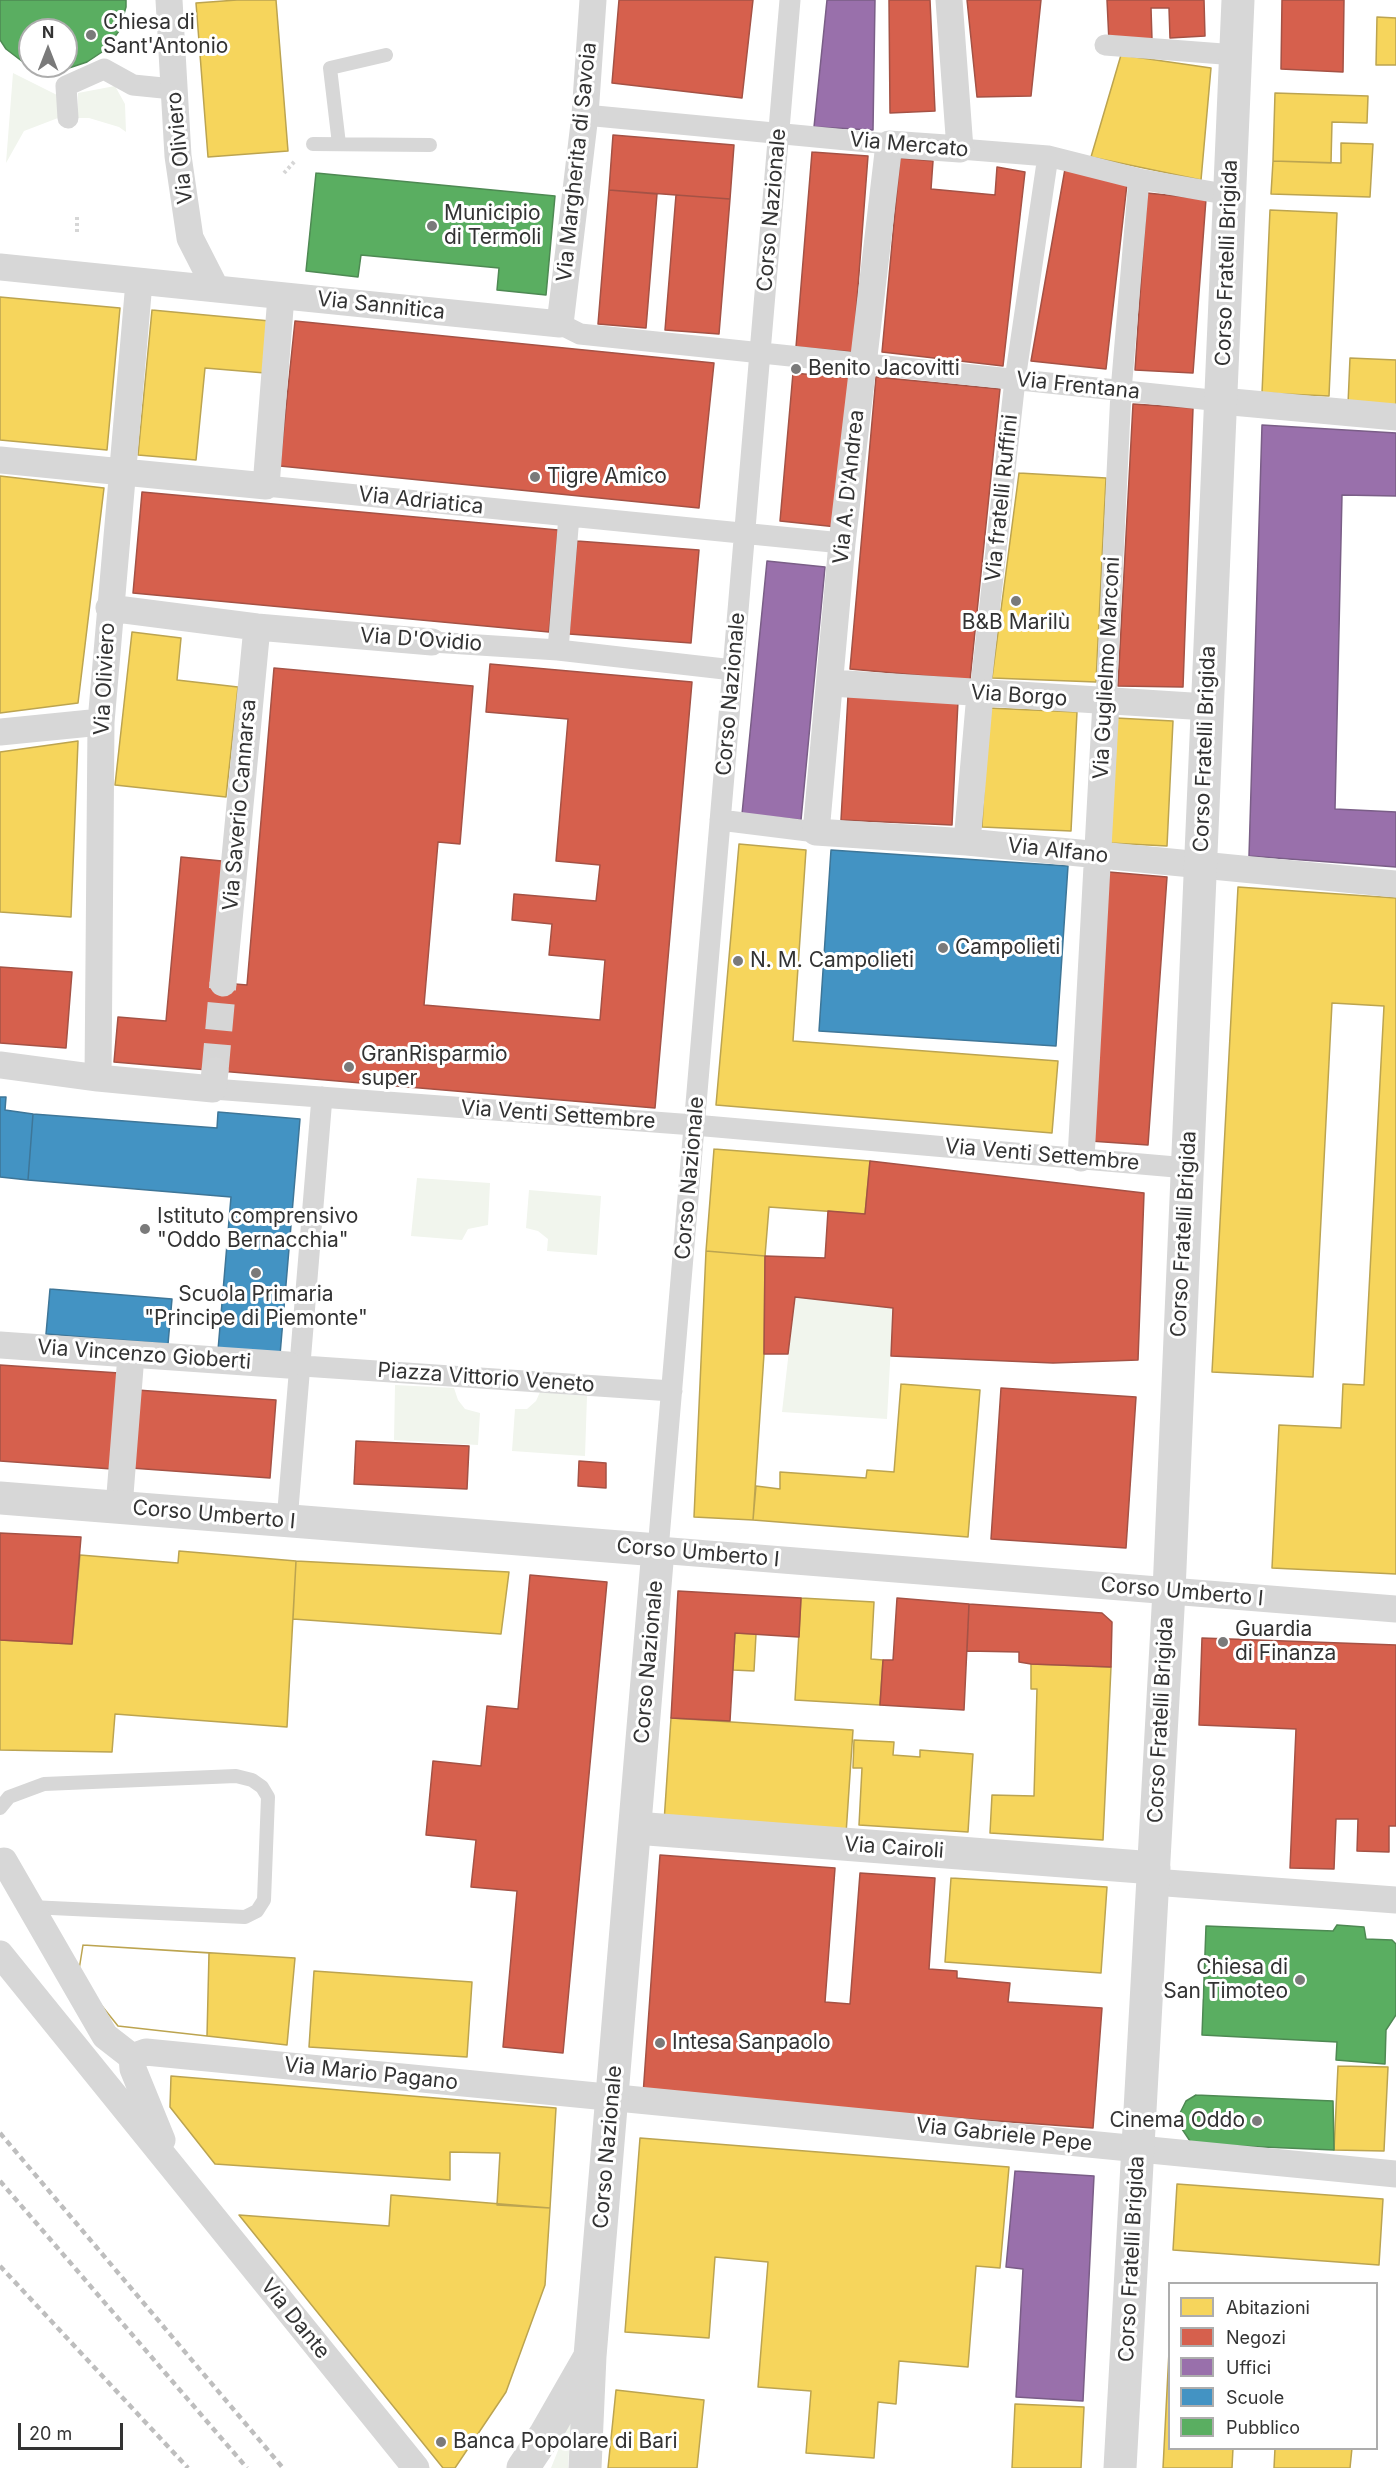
<!DOCTYPE html>
<html>
<head>
<meta charset="utf-8">
<style>
  body { margin:0 }
  #map { position:relative; width:1396px; height:2468px; overflow:hidden; background:#fff; font-family:Inter,sans-serif }
  canvas { display:block }
  .legend { position:absolute; left:1168px; top:2282px; width:210px; height:168px; box-sizing:border-box; background:#fff; border:2px solid #adadad; margin:0; padding:8px 10px; list-style:none; font-size:18px; color:#333 }
  .legend li { display:flex; align-items:center; gap:12px; height:30px }
  .legend b { width:30px; border:2px solid #adadad }
  .north { position:absolute; left:18px; top:18px; width:60px; height:60px; box-sizing:border-box; background:#fff; border:2px solid #adadad; border-radius:50%; rotate:0deg; font-size:16px; font-weight:700; line-height:24px; text-align:center; color:#333 }
  .north::after { content:''; display:block; margin:auto; width:21px; height:27px; background:#7a7a7a; clip-path:polygon(50% 0,100% 100%,50% 72%,0 100%) }
  .scale { position:absolute; left:18px; top:2423px; width:105px; height:27px; box-sizing:border-box; border:3px solid #333; border-top:0; padding-left:8px; font-size:18px; line-height:21px; white-space:nowrap; color:#333; -webkit-text-stroke:4px #fff; paint-order:stroke }
</style>
</head>
<body>
<div id="map">
<canvas width="1396" height="2468"></canvas>
<ul class="legend">
<li><b style="height:16px;background:#f6d55c"></b>Abitazioni</li>
<li><b style="height:16px;background:#d6604d"></b>Negozi</li>
<li><b style="height:16px;background:#9970ab"></b>Uffici</li>
<li><b style="height:16px;background:#4393c3"></b>Scuole</li>
<li><b style="height:16px;background:#5aae61"></b>Pubblico</li>
</ul>
<div class="north">N</div>
<div class="scale">20 m</div>
</div>
<script>
const ctx = document.querySelector('canvas').getContext('2d');
ctx.lineJoin = 'round';
function fill(path, color) {
  ctx.fillStyle = color;
  ctx.fill(path, 'evenodd');
}
function toPath(rows) {
  const path = new Path2D();
  for (const r of rows) {
    path.moveTo(r[0], r[1]);
    for (let i = 2; i < r.length; i += 2) path.lineTo(r[i], r[i + 1]);
  }
  return path;
}
function trace(path, color, width, dash) {
  ctx.strokeStyle = color;
  ctx.lineWidth = width;
  ctx.lineCap = dash ? 'butt' : 'round';
  ctx.setLineDash(dash || []);
  ctx.stroke(path);
}
function drawText(font, color, halo, rows, align = 'center') {
  ctx.font = font + ' Inter,sans-serif';
  ctx.lineWidth = 6;
  ctx.setLineDash([]);
  ctx.textBaseline = 'middle';
  ctx.strokeStyle = halo;
  ctx.fillStyle = color;
  for (const [text, x, y, turn = 0] of rows) {
    ctx.save();
    ctx.translate(x, y);
    ctx.rotate((+turn || 0) * Math.PI / 180);
    ctx.textAlign = isNaN(turn) ? turn : align;
    if (halo) ctx.strokeText(text, 0, 0);
    ctx.fillText(text, 0, 0);
    ctx.restore();
  }
}
const green = toPath([
  [13,73,59,96,58,118,24,131,6,163],
  [115,86,125,104,126,132,119,127,89,118,78,118,78,93],
  [417,1178,490,1183,488,1225,468,1229,462,1240,411,1236],
  [529,1190,601,1196,597,1255,547,1251,548,1239,538,1231,526,1228],
  [795,1297,893,1308,887,1419,782,1412],
  [395,1385,454,1388,458,1400,465,1409,480,1413,478,1445,394,1440],
  [540,1392,587,1396,585,1456,512,1451,515,1409,527,1409,536,1401],
  [571,2418,568,2468,551,2468]
]);
const homes = toPath([
  [237,0,276,0,288,151,208,157,196,3,237,0],
  [1377,17,1396,18,1396,65,1376,65,1377,17],
  [1121,55,1211,68,1201,180,1091,157,1121,55],
  [1275,93,1368,96,1367,123,1332,122,1331,163,1273,161,1275,93],
  [1341,143,1373,144,1370,197,1271,194,1273,161,1341,163,1341,143],
  [1270,210,1337,213,1329,396,1262,393,1270,210],
  [0,297,120,308,107,450,0,440,0,297],
  [152,310,270,321,265,373,205,368,196,460,138,455,152,310],
  [1350,358,1396,360,1396,406,1348,404,1350,358],
  [1019,473,1106,478,1096,682,992,678,1019,473],
  [0,476,104,488,78,703,0,713,0,476],
  [132,632,181,638,177,680,238,687,226,797,115,785,132,632],
  [988,708,1077,712,1071,831,982,827,988,708],
  [1116,718,1173,721,1167,846,1109,843,1116,718],
  [78,741,71,917,0,912,0,752,78,741],
  [739,844,806,850,793,1041,1058,1061,1052,1133,716,1105,739,844],
  [1238,887,1396,898,1396,1574,1272,1568,1279,1425,1341,1428,1343,1384,1364,1385,1384,1006,1332,1003,1313,1377,1212,1372,1238,887],
  [714,1149,870,1161,865,1214,769,1207,765,1256,706,1251,714,1149],
  [706,1251,765,1256,764,1354,753,1520,694,1517,706,1251],
  [901,1384,980,1390,968,1537,753,1520,756,1486,780,1489,780,1472,866,1478,867,1470,894,1472,901,1384],
  [179,1551,296,1561,287,1727,115,1714,112,1752,0,1750,0,1640,72,1644,80,1555,178,1563,179,1551],
  [296,1561,509,1572,501,1634,293,1619,296,1561],
  [801,1598,874,1602,871,1659,883,1660,880,1705,795,1700,801,1598],
  [735,1633,756,1634,754,1671,733,1670,735,1633],
  [1031,1664,1111,1667,1103,1840,990,1833,992,1795,1034,1796,1037,1689,1031,1689,1031,1664],
  [671,1718,853,1730,846,1834,664,1822,671,1718],
  [854,1740,894,1742,893,1755,920,1757,920,1750,973,1754,968,1832,859,1825,862,1768,853,1768,854,1740],
  [951,1878,1107,1887,1101,1973,945,1962,951,1878],
  [83,1945,295,1958,287,2045,118,2026,78,1976,83,1945],
  [83,1945,209,1953,207,2036,118,2026,78,1976,83,1945],
  [314,1971,472,1982,467,2057,309,2047,314,1971],
  [1338,2066,1388,2067,1384,2151,1334,2150,1338,2066],
  [171,2076,556,2108,550,2208,497,2205,500,2153,450,2152,450,2180,215,2164,170,2107,171,2076],
  [640,2138,1009,2167,1000,2268,976,2266,968,2367,899,2361,896,2404,878,2402,874,2458,806,2453,811,2391,758,2387,768,2262,715,2257,709,2338,625,2332,640,2138],
  [1177,2184,1383,2199,1379,2265,1173,2250,1177,2184],
  [391,2195,550,2208,545,2285,506,2392,455,2468,443,2468,239,2215,389,2226,391,2195],
  [1170,2332,1170,2448,1233,2448,1232,2468,1163,2468,1170,2332],
  [616,2390,704,2400,697,2468,608,2468,616,2390],
  [1015,2404,1084,2407,1081,2468,1012,2468,1015,2404],
  [1275,2448,1352,2448,1350,2468,1274,2468,1275,2448]
]);
const shops = toPath([
  [619,0,753,0,742,98,612,83,619,0],
  [889,0,930,0,935,111,890,113,889,0],
  [967,0,1041,0,1031,96,977,97,967,0],
  [1107,0,1204,0,1205,36,1170,38,1169,8,1151,8,1152,40,1109,42,1107,0],
  [1282,0,1344,0,1343,72,1281,69,1282,0],
  [613,135,734,145,730,199,609,190,613,135],
  [812,152,868,156,853,352,796,347,812,152],
  [900,158,933,161,931,189,995,195,997,167,1025,172,1003,366,882,352,900,158],
  [1065,169,1127,184,1106,369,1031,361,1065,169],
  [609,190,657,194,646,328,598,324,609,190],
  [1147,193,1206,199,1193,373,1135,370,1147,193],
  [676,195,730,199,719,334,665,330,676,195],
  [295,321,714,363,699,508,280,466,295,321],
  [793,373,850,378,837,527,780,521,793,373],
  [876,377,1000,389,970,680,850,669,876,377],
  [1133,404,1193,408,1183,687,1118,686,1133,404],
  [142,492,558,530,549,632,133,593,142,492],
  [577,541,699,550,691,643,569,634,577,541],
  [490,664,692,682,655,1108,114,1062,118,1017,166,1021,181,857,222,861,223,983,247,985,274,668,473,686,460,844,438,842,424,1005,600,1020,605,960,549,955,552,924,512,920,514,894,596,901,600,865,556,861,568,719,486,712,490,664],
  [848,696,958,701,952,825,841,820,848,696],
  [1109,872,1167,877,1148,1145,1090,1141,1109,872],
  [0,967,72,972,66,1048,0,1043,0,967],
  [870,1161,1144,1193,1138,1360,1053,1363,891,1356,893,1308,795,1297,788,1354,764,1354,765,1256,825,1258,828,1211,865,1214,870,1161],
  [0,1365,119,1373,112,1469,0,1461,0,1365],
  [1001,1388,1136,1397,1126,1548,991,1539,1001,1388],
  [137,1390,276,1400,270,1478,131,1468,137,1390],
  [356,1441,469,1446,467,1489,354,1484,356,1441],
  [579,1461,606,1463,606,1488,578,1486,579,1461],
  [0,1533,81,1537,72,1644,0,1640,0,1533],
  [530,1575,607,1582,563,2053,503,2047,517,1891,471,1887,476,1840,426,1835,433,1761,481,1766,487,1706,518,1709,530,1575],
  [678,1591,801,1598,799,1637,735,1633,730,1721,671,1718,678,1591],
  [897,1598,969,1604,964,1710,880,1705,883,1660,893,1660,897,1598],
  [969,1604,1102,1613,1112,1622,1111,1667,1031,1664,1019,1662,1019,1652,967,1651,969,1604],
  [1202,1638,1396,1645,1396,1826,1389,1826,1389,1852,1357,1851,1358,1819,1336,1819,1334,1869,1290,1868,1296,1729,1199,1725,1202,1638],
  [660,1855,835,1868,825,2002,850,2004,860,1873,935,1878,929,1969,957,1971,957,1978,1010,1983,1008,2002,1102,2008,1093,2128,643,2095,660,1855]
]);
const offices = toPath([
  [827,0,875,0,873,130,814,127,827,0],
  [1262,425,1396,433,1396,496,1342,495,1335,809,1396,812,1396,867,1249,856,1262,425],
  [767,561,825,567,801,820,742,814,767,561],
  [1015,2171,1094,2176,1083,2401,1016,2397,1023,2269,1006,2267,1015,2171]
]);
const schools = toPath([
  [831,850,1068,866,1056,1046,819,1031,831,850],
  [0,1097,6,1097,5,1110,33,1114,28,1180,0,1177,0,1097],
  [218,1112,300,1119,280,1355,218,1350,231,1197,28,1180,33,1114,217,1128,218,1112],
  [50,1289,172,1299,168,1344,46,1334,50,1289]
]);
const public = toPath([
  [0,0,126,0,126,7,119,31,105,50,87,62,66,69,44,69,36,66,66,66,66,30,30,30,30,64,23,62,6,49,0,40,0,0],
  [316,173,555,196,546,295,497,290,499,268,361,255,358,277,306,271,316,173],
  [1337,1925,1364,1927,1366,1939,1392,1940,1396,1944,1396,2015,1386,2030,1385,2064,1336,2060,1337,2042,1202,2035,1206,1926,1333,1931,1337,1925],
  [1196,2095,1333,2101,1334,2150,1192,2144,1182,2129,1180,2113,1186,2101,1196,2095]
]);
const minorTunnel = toPath([
  [215,1071,223,983]
]);
const path = toPath([
  [284,173,295,161],
  [77,232,77,215]
]);
const service = toPath([
  [313,144,430,145],
  [339,144,330,68,386,55],
  [0,1808,9,1797,44,1784,236,1776,252,1780,262,1787,268,1797,264,1900,257,1911,245,1917,30,1907]
]);
const pedestrian = toPath([
  [1105,45,1236,55],
  [585,115,889,144],
  [68,118,66,86,104,69,133,85,173,89],
  [960,149,1048,156,1139,179,1230,195],
  [560,324,580,334,1221,401],
  [266,486,842,543],
  [432,642,558,650,733,670],
  [558,650,569,516],
  [980,694,1015,380,1048,156],
  [1106,702,1121,391,1139,179],
  [720,820,816,832],
  [213,1089,694,1125,1187,1168],
  [288,1365,672,1391],
  [287,1521,322,1097],
  [658,1550,790,0]
]);
const minor = toPath([
  [169,0,178,156,190,238,216,289],
  [949,0,960,149,889,144,842,543,816,832,967,842,1396,884],
  [0,267,560,324,585,115,593,0],
  [1221,401,1396,417],
  [0,460,266,486,281,296],
  [109,608,257,627,432,642],
  [831,683,1207,707],
  [0,732,101,722],
  [967,842,980,694],
  [223,983,257,627],
  [0,1065,98,1078,213,1089,215,1071],
  [98,1078,101,722,139,282],
  [1081,1158,1106,702],
  [0,1345,288,1365],
  [119,1507,131,1355],
  [658,1550,1396,1609],
  [0,1863,4,1861,105,2036,132,2057],
  [1153,1882,1396,1900],
  [0,1954,416,2468],
  [132,2057,146,2052,1396,2174],
  [132,2057,133,2069,162,2140]
]);
const tertiary = toPath([
  [0,1498,658,1550,590,2356,585,2468],
  [635,1828,1154,1868],
  [523,2468,545,2435,588,2360],
  [1120,2468,1169,1591,1238,0]
]);
const rail = toPath([
  [0,2133,283,2468],
  [0,2181,247,2468],
  [0,2266,188,2468]
]);
const markers = [
  [91,35,6,"#7a7a7a"],
  [432,226,6,"#7a7a7a"],
  [796,369,6,"#7a7a7a"],
  [535,477,6,"#7a7a7a"],
  [1016,601,6,"#7a7a7a"],
  [943,948,6,"#7a7a7a"],
  [738,961,6,"#7a7a7a"],
  [349,1067,6,"#7a7a7a"],
  [145,1229,6,"#7a7a7a"],
  [256,1273,6,"#7a7a7a"],
  [1223,1642,6,"#7a7a7a"],
  [1300,1980,6,"#7a7a7a"],
  [660,2043,6,"#7a7a7a"],
  [1257,2121,6,"#7a7a7a"],
  [441,2442,6,"#7a7a7a"]
];
const poiNames = [
  ["Chiesa di",103,23],
  ["Sant'Antonio",103,47],
  ["Municipio",444,214],
  ["di Termoli",444,238],
  ["Benito Jacovitti",808,369],
  ["Tigre Amico",547,477],
  ["B&B Marilù",1016,623,"center"],
  ["Campolieti",955,948],
  ["N. M. Campolieti",750,961],
  ["GranRisparmio",361,1055],
  ["super",361,1079],
  ["Istituto comprensivo",157,1217],
  ["\"Oddo Bernacchia\"",157,1241],
  ["Scuola Primaria",256,1295,"center"],
  ["\"Principe di Piemonte\"",256,1319,"center"],
  ["Guardia",1235,1630],
  ["di Finanza",1235,1654],
  ["Chiesa di",1288,1968,"right"],
  ["San Timoteo",1288,1992,"right"],
  ["Intesa Sanpaolo",672,2043],
  ["Cinema Oddo",1245,2121,"right"],
  ["Banca Popolare di Bari",453,2442]
];
const streetNames = [
  ["Via Mercato",909,145,5],
  ["Via Oliviero",180,148,-96],
  ["Via Margherita di Savoia",577,162,-84],
  ["Corso Nazionale",772,210,-85],
  ["Corso Fratelli Brigida",1227,263,-88],
  ["Via Sannitica",381,306,6],
  ["Via Frentana",1078,386,6],
  ["Via A. D'Andrea",849,487,-84],
  ["Via fratelli Ruffini",1002,498,-84],
  ["Via Adriatica",421,501,6],
  ["Via D'Ovidio",421,640,4],
  ["Via Guglielmo Marconi",1107,668,-87],
  ["Via Oliviero",105,679,-87],
  ["Corso Nazionale",731,694,-85],
  ["Via Borgo",1019,696,4],
  ["Corso Fratelli Brigida",1205,749,-88],
  ["Via Saverio Cannarsa",240,805,-85],
  ["Via Alfano",1058,851,6],
  ["Via Venti Settembre",558,1115,4],
  ["Via Venti Settembre",1042,1155,5],
  ["Corso Nazionale",690,1178,-85],
  ["Corso Fratelli Brigida",1184,1234,-87],
  ["Via Vincenzo Gioberti",144,1355,4],
  ["Piazza Vittorio Veneto",486,1378,4],
  ["Corso Umberto I",214,1515,5],
  ["Corso Umberto I",698,1553,5],
  ["Corso Umberto I",1182,1592,5],
  ["Corso Nazionale",649,1662,-85],
  ["Corso Fratelli Brigida",1161,1720,-87],
  ["Via Cairoli",894,1848,4],
  ["Via Mario Pagano",371,2074,6],
  ["Via Gabriele Pepe",1004,2135,6],
  ["Corso Nazionale",608,2147,-85],
  ["Corso Fratelli Brigida",1132,2259,-87],
  ["Via Dante",295,2319,51]
];
fill(green, '#f1f5ed');
fill(homes, '#f6d55c');
trace(homes, '#bca450', 1.5);
fill(shops, '#d6604d');
trace(shops, '#a55245', 1.5);
fill(offices, '#9970ab');
trace(offices, '#7a5e87', 1.5);
fill(schools, '#4393c3');
trace(schools, '#3e7698', 1.5);
fill(public, '#5aae61');
trace(public, '#4e8953', 1.5);
trace(minorTunnel, '#d6d6d6', 27, [27, 14]);
trace(path, '#d6d6d6', 4, [3, 3]);
trace(service, '#d7d7d7', 14);
trace(pedestrian, '#d7d7d7', 21);
trace(minor, '#d7d7d7', 27);
trace(tertiary, '#d7d7d7', 33);
trace(rail, '#bebebe', 4.5, [6, 4.5]);
for (const [x, y, r, color] of markers) {
  const dot = new Path2D();
  dot.arc(x, y, r, 0, 2 * Math.PI);
  ctx.fillStyle = color;
  ctx.fill(dot);
  trace(dot, '#fff', 2);
}
drawText('21px', '#333', '#fff', poiNames, 'left');
drawText('21px', '#333', '#fff', streetNames);
</script>
</body>
</html>
